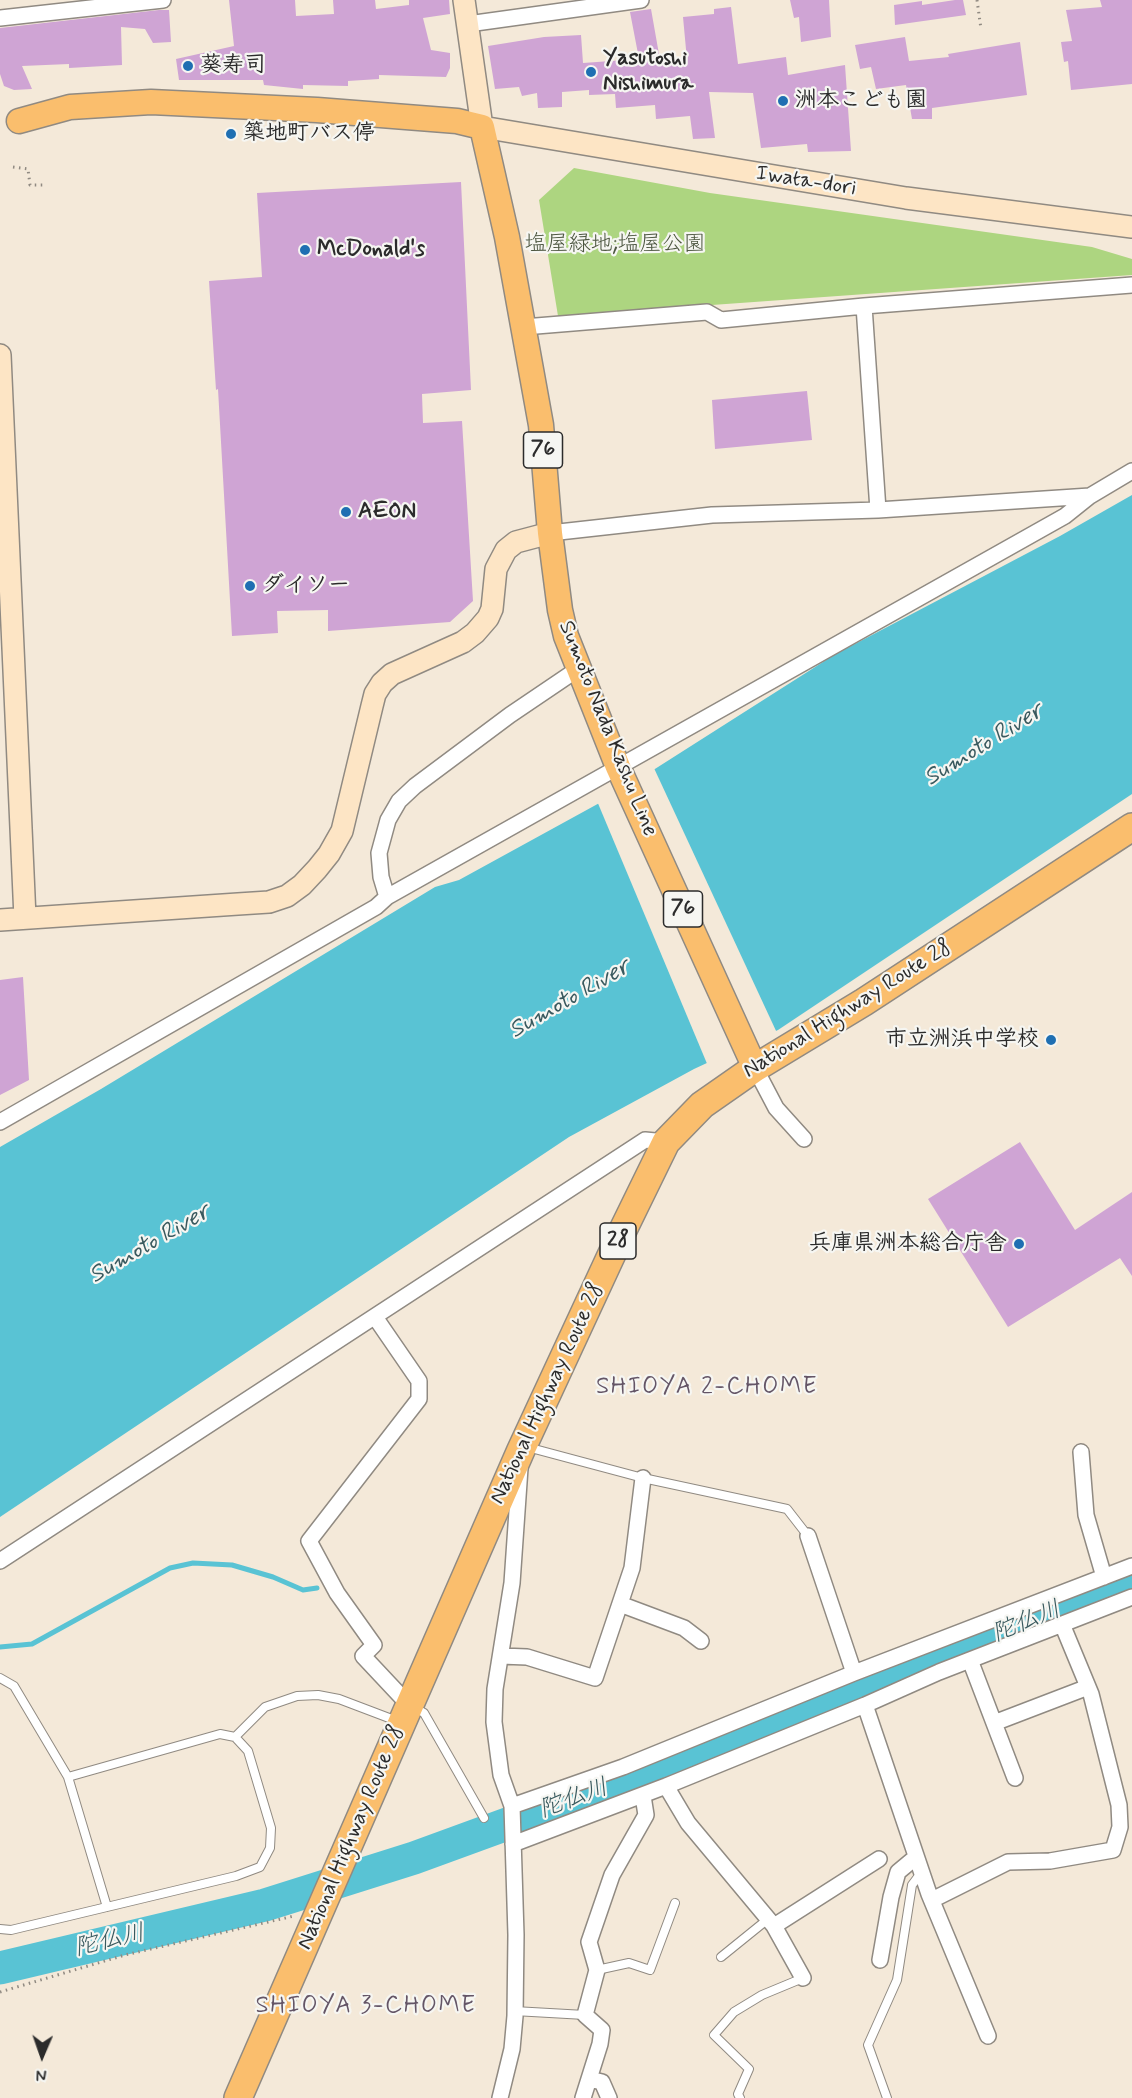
<!DOCTYPE html>
<html>
<head>
<meta charset="utf-8">
<style>
  body { margin:0 }
  #map { position:relative; width:1132px; height:2098px; overflow:hidden; background:#f4e9d9; font-family:Mynerve,sans-serif }
  canvas { display:block }
  .north { position:absolute; left:12px; top:2026px; width:60px; height:60px; -webkit-text-stroke:4px #f6f6f2; paint-order:stroke; rotate:182deg; font-size:16px; font-weight:700; line-height:24px; text-align:center; color:#2b2b2b }
  .north::after { content:''; display:block; margin:auto; width:21px; height:27px; background:#2b2b2b; clip-path:polygon(50% 0,100% 100%,50% 72%,0 100%) }
</style>
</head>
<body>
<div id="map">
<canvas width="1132" height="2098"></canvas>
<div class="north">N</div>
</div>
<script>
const ctx = document.querySelector('canvas').getContext('2d');
ctx.lineJoin = 'round';
function fill(path, color) {
  ctx.fillStyle = color;
  ctx.fill(path, 'evenodd');
}
function toPath(rows) {
  const path = new Path2D();
  for (const r of rows) {
    path.moveTo(r[0], r[1]);
    for (let i = 2; i < r.length; i += 2) path.lineTo(r[i], r[i + 1]);
  }
  return path;
}
function trace(path, color, width, dash) {
  ctx.strokeStyle = color;
  ctx.lineWidth = width;
  ctx.lineCap = dash ? 'butt' : 'round';
  ctx.setLineDash(dash || []);
  ctx.stroke(path);
}
function drawText(font, color, halo, rows, align = 'center') {
  ctx.font = font + ' Mynerve,"Klee One",sans-serif';
  ctx.lineWidth = 4.5;
  ctx.setLineDash([]);
  ctx.textBaseline = 'middle';
  ctx.strokeStyle = halo;
  ctx.fillStyle = color;
  for (const [text, x, y, turn = 0] of rows) {
    ctx.save();
    ctx.translate(x, y);
    ctx.rotate((+turn || 0) * Math.PI / 180);
    ctx.textAlign = isNaN(turn) ? turn : align;
    if (halo) ctx.strokeText(text, 0, 0);
    ctx.fillText(text, 0, 0);
    ctx.restore();
  }
}
const green = toPath([
  [574,168,710,193,1092,247,1132,259,1132,275,558,316,539,200]
]);
const water = toPath([
  [1132,495,1132,794,778,1030,694,1069,569,1137,0,1517,0,1147,101,1089,435,887,459,880,614,795,834,655,1060,536]
]);
const pier = toPath([
  [653,766,777,1033,708,1066,597,801]
]);
const stream = toPath([
  [0,1647,32,1644,170,1568,193,1563,232,1565,273,1577,303,1590,317,1588]
]);
const river = toPath([
  [0,1968,265,1905,414,1858,644,1774,1132,1581]
]);
const building = toPath([
  [229,0,295,0,296,16,334,14,333,0,375,0,376,9,409,5,409,0,449,0,450,14,423,18,431,50,450,53,450,68,446,77,379,75,379,79,348,81,348,86,303,85,303,89,264,85,263,80,179,80,176,59,234,46],
  [790,0,829,0,831,37,801,42,799,17,794,18],
  [955,0,963,0,966,15,895,25,894,5,922,1,922,5],
  [1100,0,1132,0,1132,84,1071,90,1068,61,1064,62,1061,42,1072,41,1066,10,1102,7],
  [731,7,738,64,786,57,788,75,845,65,851,151,808,152,807,144,761,148,753,93,709,92,715,138,693,139,690,116,656,119,655,105,616,108,615,94,589,95,589,90,562,92,562,107,538,108,537,93,522,96,519,87,495,89,488,46,544,37,581,35,583,63,639,59,630,12,651,9,660,60,687,60,683,17,714,14,714,9],
  [159,10,169,10,171,42,153,43,145,29,121,27,122,65,69,68,69,64,22,66,32,89,14,90,4,86,0,74,0,28],
  [905,37,909,61,949,57,948,54,1020,42,1027,95,932,108,932,119,912,119,906,85,876,89,871,67,860,69,855,45],
  [461,182,471,390,422,394,423,423,462,421,473,601,450,622,328,631,328,610,277,611,278,633,232,636,218,389,216,390,209,281,262,277,257,193],
  [807,391,812,440,715,449,712,400],
  [23,977,29,1080,0,1095,0,980],
  [1020,1142,1075,1230,1132,1192,1132,1276,1120,1258,1008,1327,928,1199]
]);
const path = toPath([
  [977,0,981,29],
  [13,167,28,169,30,185,46,185],
  [0,1992,125,1955,294,1916]
]);
const lane = toPath([
  [527,1447,643,1478,787,1509,808,1536],
  [0,1678,14,1686,68,1777,107,1907],
  [413,1707,424,1713,484,1818],
  [235,1737,265,1707,297,1696,318,1695,339,1699,397,1721],
  [0,1929,11,1930,236,1876,260,1867,270,1848,271,1828,248,1751,235,1737,220,1734,68,1777],
  [721,1957,768,1919],
  [597,1970,629,1963,650,1970,675,1903],
  [514,2011,585,2015],
  [740,2098,738,2094,749,2069,714,2035,734,2012,762,1995,803,1978],
  [887,2098,868,2045,897,1980,912,1885,921,1873]
]);
const street = toPath([
  [0,18,163,0],
  [468,24,641,0],
  [864,306,878,510],
  [524,327,707,312,721,320,864,306,1132,285],
  [550,533,712,515,878,510,1090,496],
  [387,897,381,877,379,853,388,820,399,801,415,786,510,715,578,669],
  [755,1068,776,1108,804,1139],
  [0,1122,376,907,387,897,1065,516,1090,496,1132,471],
  [375,1317,419,1381,419,1399,309,1541,337,1593,374,1645,363,1656,409,1705],
  [1081,1452,1086,1515,1104,1577],
  [808,1536,854,1673],
  [0,1561,645,1140,666,1142],
  [620,1604,684,1628,701,1641],
  [501,1656,527,1657,595,1678,632,1568,643,1478],
  [970,1660,1015,1778],
  [865,1705,929,1894,988,2036],
  [994,1723,1088,1687],
  [666,1786,688,1823,774,1926,803,1978],
  [512,1806,623,1767,854,1673,1132,1566],
  [513,1844,666,1786,865,1705,939,1672,1132,1597],
  [932,1900,1008,1862,1050,1861,1113,1850,1120,1827,1119,1805,1091,1694,1062,1624],
  [774,1926,879,1859],
  [880,1960,891,1897,898,1872,916,1857],
  [589,2079,602,2082,609,2098],
  [500,2098,512,2049,515,2016,516,1935,512,1806,501,1775,494,1722,495,1689,512,1583,520,1468],
  [583,2098,600,2044,602,2030,585,2015,597,1970,589,1942,612,1875,646,1815,643,1796]
]);
const secondary = toPath([
  [464,0,482,127,906,198,1132,227],
  [0,355,25,918],
  [0,920,238,904,269,902,287,896,302,885,317,869,329,854,342,831,372,706,375,694,382,683,392,674,463,642,475,633,488,618,492,609,496,569,506,550,516,542,550,533]
]);
const primary = toPath([
  [19,121,70,107,151,102,317,110,457,121,482,127,507,237,541,425,550,533,560,610,566,636,618,767,755,1068]
]);
const highway = toPath([
  [238,2098,521,1450,623,1230,666,1142,702,1105,755,1068,864,1002,1132,827]
]);
const markers = [
  [188,66,6,"#1f6fb2"],
  [591,72,6,"#1f6fb2"],
  [783,101,6,"#1f6fb2"],
  [231,134,6,"#1f6fb2"],
  [305,250,6,"#1f6fb2"],
  [346,512,6,"#1f6fb2"],
  [250,586,6,"#1f6fb2"],
  [1051,1040,6,"#1f6fb2"],
  [1019,1244,6,"#1f6fb2"]
];
const shields = [
  [543,450,39],
  [683,909,39],
  [618,1241,36]
];
const shieldNames = [
  ["76",543,450],
  ["76",683,909],
  ["28",618,1241]
];
const poiNames = [
  ["Yasutoshi",603,59],
  ["Nishimura",603,84],
  ["葵寿司",200,66],
  ["洲本こども園",795,101],
  ["築地町バス停",243,134],
  ["McDonald's",317,250],
  ["AEON",358,512],
  ["ダイソー",262,586],
  ["市立洲浜中学校",1039,1040,"right"],
  ["兵庫県洲本総合庁舎",1007,1244,"right"]
];
const streetNames = [
  ["Iwata-dori",806,182,9],
  ["Sumoto Nada Kashu Line",607,729,68],
  ["National Highway Route 28",848,1010,-32],
  ["National Highway Route 28",548,1394,-65],
  ["National Highway Route 28",352,1838,-67]
];
const parkNames = [
  ["塩屋緑地;塩屋公園",615,245]
];
const waterNames = [
  ["Sumoto River",984,746,-32],
  ["Sumoto River",570,1000,-30],
  ["Sumoto River",150,1245,-30],
  ["陀仏川",1027,1623,-22],
  ["陀仏川",574,1800,-20],
  ["陀仏川",110,1942,-13]
];
const neighbourhoodNames = [
  ["SHIOYA 2-CHOME",707,1388],
  ["SHIOYA 3-CHOME",366,2007]
];
fill(green, '#add580');
fill(water, '#59c3d4');
fill(pier, '#f4e9d9');
trace(stream, '#59c3d4', 5);
trace(river, '#59c3d4', 33);
fill(building, '#cfa4d4');
trace(lane, '#908a82', 10);
trace(street, '#908a82', 18);
trace(secondary, '#908a82', 24);
trace(primary, '#908a82', 27);
trace(highway, '#908a82', 30);
trace(path, '#908a82', 3, [1.5, 4.5]);
trace(lane, '#fff', 8);
trace(street, '#fff', 15);
trace(secondary, '#fde5c5', 21);
trace(primary, '#fabe6d', 24);
trace(highway, '#fabe6d', 27);
for (const [x, y, r, color] of markers) {
  const dot = new Path2D();
  dot.arc(x, y, r, 0, 2 * Math.PI);
  ctx.fillStyle = color;
  ctx.fill(dot);
  trace(dot, '#f6f6f2', 2);
}
for (const [x, y, w] of shields) {
  const box = new Path2D();
  box.roundRect(x - w / 2, y - 18, w, 36, 4.5);
  ctx.fillStyle = '#f6f6f2';
  ctx.fill(box);
  trace(box, '#2b2b2b', 1.5);
}
drawText('bold 21px', '#2b2b2b', null, shieldNames);
drawText('bold 22px', '#2b2b2b', '#f6f6f2', poiNames, 'left');
drawText('22px', '#2b2b2b', '#f6f6f2', streetNames);
drawText('22px', '#4c5640', '#f6f6f2', parkNames);
drawText('italic 24px', '#39595e', '#f6f6f2', waterNames);
ctx.letterSpacing = '1.5px';
drawText('24px', '#645566', '#f6f6f2', neighbourhoodNames);
ctx.letterSpacing = '0px';
</script>
</body>
</html>
